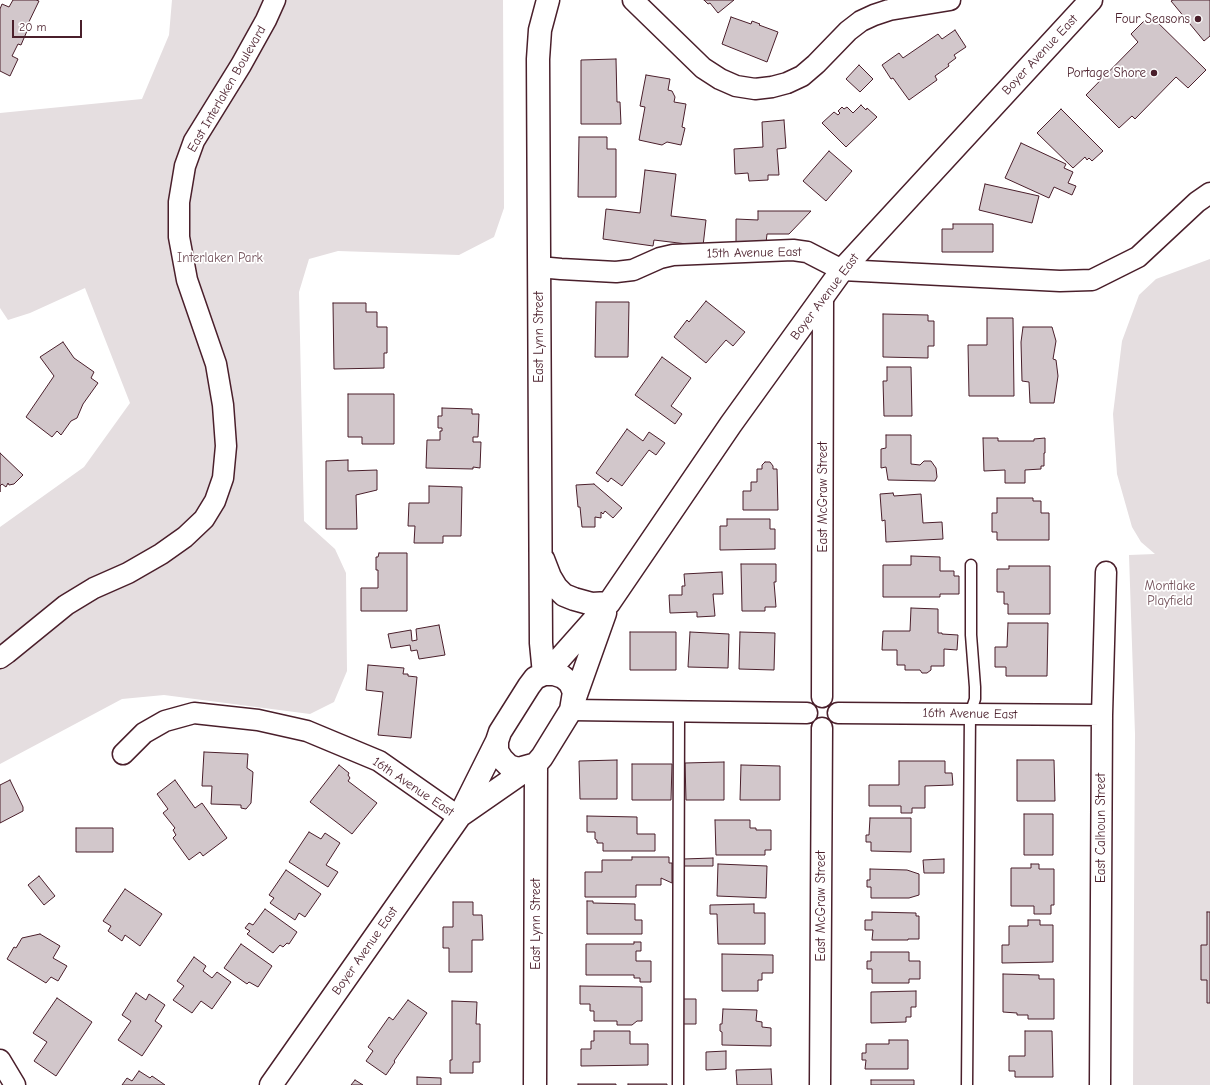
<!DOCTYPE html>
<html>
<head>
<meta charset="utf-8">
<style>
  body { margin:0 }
  #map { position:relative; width:1210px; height:1085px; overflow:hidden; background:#fff; font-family:"Comic Neue",sans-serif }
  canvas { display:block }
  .scale { position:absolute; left:12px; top:20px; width:70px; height:18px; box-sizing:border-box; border:2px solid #4a1f2b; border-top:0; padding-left:5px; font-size:12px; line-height:14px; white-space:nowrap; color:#4a1f2b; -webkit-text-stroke:3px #fff; paint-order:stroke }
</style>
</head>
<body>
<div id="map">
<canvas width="1210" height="1085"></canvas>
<div class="scale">20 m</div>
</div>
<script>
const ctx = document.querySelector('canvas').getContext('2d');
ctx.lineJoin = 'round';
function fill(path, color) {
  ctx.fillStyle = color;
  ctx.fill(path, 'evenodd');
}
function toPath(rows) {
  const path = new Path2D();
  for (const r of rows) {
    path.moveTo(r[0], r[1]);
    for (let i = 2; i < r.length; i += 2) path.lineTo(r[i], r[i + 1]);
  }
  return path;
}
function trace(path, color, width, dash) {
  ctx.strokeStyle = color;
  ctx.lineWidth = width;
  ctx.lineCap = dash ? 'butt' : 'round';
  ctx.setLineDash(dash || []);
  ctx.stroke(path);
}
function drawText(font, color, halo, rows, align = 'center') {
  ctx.font = font + ' "Comic Neue",sans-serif';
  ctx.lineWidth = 3.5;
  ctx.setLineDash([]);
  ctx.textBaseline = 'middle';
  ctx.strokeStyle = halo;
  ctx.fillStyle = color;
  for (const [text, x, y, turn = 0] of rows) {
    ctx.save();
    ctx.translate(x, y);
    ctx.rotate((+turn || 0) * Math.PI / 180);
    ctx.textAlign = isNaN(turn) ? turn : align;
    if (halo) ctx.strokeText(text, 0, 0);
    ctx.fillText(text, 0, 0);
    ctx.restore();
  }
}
const green = toPath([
  [172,0,503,0,504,208,494,237,459,255,338,251,309,259,299,292,304,521,335,549,346,573,347,671,334,702,310,714,164,695,122,699,0,764,0,527,84,467,130,403,85,288,30,313,8,320,0,308,0,113,142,99,169,35],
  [1210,259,1210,1085,1133,1085,1135,734,1129,555,1155,554,1141,542,1132,527,1117,474,1113,414,1122,341,1139,295,1156,279]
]);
const building = toPath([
  [13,0,36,0,39,1,25,30,27,31,21,45,18,44,12,56,18,59,10,76,0,71,0,9,2,4,9,7,13,0],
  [704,0,734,0,718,13,710,3,708,4,704,0],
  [1173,0,1210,0,1210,36,1204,41,1171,1,1173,0],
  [1150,15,1206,70,1188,88,1176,77,1135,119,1132,116,1119,128,1086,95,1138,42,1131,34,1150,15],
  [731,17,751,24,752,21,760,24,759,25,778,32,767,62,722,44,731,17],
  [955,30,966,47,954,55,956,58,948,64,949,66,935,76,937,80,909,100,893,78,891,79,882,65,899,53,903,58,938,34,942,39,955,30],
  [616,59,617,102,620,102,621,124,581,124,581,60,616,59],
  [859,65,873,79,860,92,846,79,859,65],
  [646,75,670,79,668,90,672,91,675,97,674,102,686,104,682,127,685,128,681,145,667,142,662,145,639,140,645,107,640,106,646,75],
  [861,105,866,110,867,108,877,117,846,147,822,123,834,112,838,115,840,113,838,111,842,107,844,109,847,107,853,113,861,105],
  [1061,109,1103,151,1092,161,1089,158,1087,160,1085,157,1073,168,1037,133,1061,109],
  [784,120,786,148,777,149,779,175,768,175,768,180,749,181,748,173,735,174,734,149,763,147,762,122,784,120],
  [579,137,607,137,607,149,616,149,616,197,578,197,579,137],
  [1021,143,1066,164,1064,168,1073,172,1068,183,1076,186,1072,195,1054,187,1049,198,1005,178,1021,143],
  [829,151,852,171,826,201,803,181,829,151],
  [645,170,676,174,671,216,706,220,703,246,654,240,653,246,603,239,606,209,640,213,645,170],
  [985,184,1039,196,1032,223,979,210,985,184],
  [758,211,811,211,789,234,767,234,766,243,736,242,736,219,758,220,758,211],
  [953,224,993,224,993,252,942,252,942,229,953,229,953,224],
  [706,301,745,332,733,346,726,340,706,363,674,337,687,320,689,322,706,301],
  [596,302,629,302,628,357,595,357,596,302],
  [333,303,366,303,366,312,377,312,377,327,387,327,387,353,384,353,384,368,334,369,333,303],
  [883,314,928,315,928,321,934,321,934,346,928,346,928,358,883,357,883,314],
  [987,318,1013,318,1014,396,969,396,968,345,987,345,987,318],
  [1023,327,1052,327,1056,341,1053,359,1056,360,1058,376,1054,403,1030,403,1029,382,1022,381,1021,342,1023,327],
  [63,342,74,358,94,372,91,378,98,383,83,404,77,418,71,421,61,435,57,431,52,437,26,417,54,376,40,357,63,342],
  [662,357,691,378,671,406,682,414,675,424,635,395,662,357],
  [887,367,911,367,912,416,884,416,883,381,887,381,887,367],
  [348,394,394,394,394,444,362,444,362,437,348,437,348,394],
  [442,408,472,409,472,414,479,414,478,437,473,437,473,442,481,442,480,468,473,467,473,469,426,468,427,440,440,440,440,431,442,431,442,428,438,428,438,416,442,416,442,408],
  [627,429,643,441,649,432,665,443,656,455,649,450,622,486,611,478,608,482,596,473,627,429],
  [886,435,911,435,911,464,920,465,924,461,931,461,936,468,937,477,935,481,888,480,886,467,881,468,881,449,886,448,886,435],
  [983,438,998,438,998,441,1034,441,1034,439,1045,438,1045,453,1044,453,1044,466,1041,466,1041,469,1025,470,1025,483,1005,483,1005,470,984,471,983,438],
  [0,453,23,475,14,484,9,485,8,483,6,487,2,484,0,486,0,492,0,453],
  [348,460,348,471,377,470,377,490,356,495,357,529,326,529,326,461,348,460],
  [765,462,770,462,773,466,773,469,777,469,778,510,743,510,743,491,751,491,751,482,757,482,757,469,762,469,762,465,765,462],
  [594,484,622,508,613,518,605,511,603,514,601,512,601,518,595,517,595,527,582,527,580,507,578,507,576,485,594,484],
  [429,486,462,487,461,536,443,536,443,543,414,543,415,526,408,526,409,503,429,503,429,486],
  [893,493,894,496,921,494,923,523,942,522,943,539,886,542,885,520,882,521,880,494,893,493],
  [997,498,1033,498,1033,501,1041,501,1041,513,1049,513,1049,540,997,540,997,532,992,532,992,513,997,513,997,498],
  [727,519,770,519,770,529,775,529,775,549,720,550,720,526,727,526,727,519],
  [379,553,407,553,407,611,361,611,361,588,378,588,378,570,376,570,376,557,378,557,379,553],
  [911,556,940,557,940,571,954,571,954,576,959,576,959,594,940,594,940,597,883,597,883,565,911,565,911,556],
  [741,564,776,564,776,582,774,582,776,607,765,607,765,611,742,611,741,564],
  [1009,566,1050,566,1050,614,1008,614,1008,604,1004,604,1004,592,997,592,997,569,1009,569,1009,566],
  [722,572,723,594,713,594,715,616,697,617,697,612,670,613,669,595,682,595,682,586,685,586,684,574,722,572],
  [911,608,938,609,938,633,942,633,942,634,958,635,957,650,944,649,944,666,931,666,931,670,927,673,922,673,920,670,905,670,905,665,897,665,897,650,882,650,883,631,910,631,911,608],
  [1008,623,1048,623,1047,676,1006,676,1006,667,995,667,995,647,1007,647,1008,623],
  [439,625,445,655,419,659,417,650,411,651,410,645,391,648,388,634,411,630,412,641,417,640,416,629,439,625],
  [630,632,676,632,676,670,630,670,630,632],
  [690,632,729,634,728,668,688,667,690,632],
  [740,632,775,633,774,670,739,669,740,632],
  [368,665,404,668,403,674,408,674,408,676,417,677,411,738,378,735,383,692,366,690,368,665],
  [204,752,248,754,247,768,253,772,251,803,246,809,241,808,241,805,211,804,212,786,202,786,204,752],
  [617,760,617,799,580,799,579,761,617,760],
  [1017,760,1054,760,1055,801,1017,801,1017,760],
  [899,761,945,761,945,773,952,773,953,785,925,786,925,808,912,808,912,813,901,813,901,806,869,806,869,785,899,785,899,761],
  [724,762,724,800,686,800,685,763,724,762],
  [632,764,672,764,671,800,632,800,632,764],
  [339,765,349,773,348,775,350,778,348,781,377,803,352,834,310,802,339,765],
  [741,765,780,766,780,800,740,800,741,765],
  [10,780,23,807,23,811,0,823,0,785,10,780],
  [175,780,195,808,202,803,227,838,203,856,200,852,189,860,173,838,176,835,173,830,175,828,163,813,168,809,157,794,175,780],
  [1024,814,1053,814,1053,855,1024,855,1024,814],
  [587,816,637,817,637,834,655,834,655,851,603,851,603,843,597,843,597,840,595,839,595,832,587,832,587,816],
  [870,818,911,818,911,852,871,851,871,842,866,842,866,835,869,835,870,818],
  [715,820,750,820,750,828,756,828,756,830,771,830,771,850,765,850,765,855,716,855,715,820],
  [76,828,113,828,113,852,76,852,76,828],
  [309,832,321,839,325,833,340,843,326,865,338,872,328,887,289,862,309,832],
  [632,857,669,857,669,863,672,863,672,883,661,878,661,885,636,885,636,897,585,897,585,872,602,872,602,860,632,860,632,857],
  [713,858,713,866,683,866,683,859,713,858],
  [944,859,944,873,924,873,923,860,944,859],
  [718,864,767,866,766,898,717,896,718,864],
  [1031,864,1039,864,1039,869,1054,869,1054,905,1051,905,1051,914,1034,914,1034,906,1011,906,1011,868,1031,868,1031,864],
  [870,869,907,870,919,874,919,895,909,898,871,898,871,887,867,887,867,880,870,880,870,869],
  [286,870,321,894,305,917,299,913,295,920,270,903,274,898,269,895,286,870],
  [39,876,55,896,44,905,28,885,39,876],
  [125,889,162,914,140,946,125,935,122,941,108,931,111,926,103,921,125,889],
  [587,901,593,901,593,903,635,904,635,920,642,920,642,934,587,934,587,901],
  [453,902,473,902,473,915,482,915,483,940,472,940,472,972,449,972,449,948,443,948,443,927,453,927,453,902],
  [754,904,754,913,765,913,765,944,718,944,717,914,710,914,710,905,754,904],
  [265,909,297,932,289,944,287,943,283,947,280,945,273,953,247,934,250,931,245,928,249,923,253,925,265,909],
  [872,912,916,913,916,916,919,916,919,939,908,939,908,940,872,940,873,930,865,930,865,920,872,920,872,912],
  [1207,912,1210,912,1210,1003,1207,1003,1207,980,1201,980,1201,945,1207,945,1207,912],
  [1028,920,1040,920,1040,925,1053,925,1053,962,1002,963,1002,945,1009,945,1009,926,1028,926,1028,920],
  [40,934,60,946,53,958,67,966,58,981,51,977,46,983,7,959,14,947,16,948,22,938,40,934],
  [634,942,641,942,641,951,636,951,636,961,651,961,651,982,640,982,640,978,634,978,634,975,586,975,586,944,634,944,634,942],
  [241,944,272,966,258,987,249,982,247,984,224,968,241,944],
  [871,952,909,952,909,961,920,961,920,979,909,979,909,983,872,983,872,969,867,969,867,961,871,961,871,952],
  [722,954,773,955,773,973,762,973,762,980,758,980,758,991,722,991,722,954],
  [194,957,206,966,203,971,212,978,217,972,231,982,212,1009,201,1001,192,1013,173,1000,184,986,177,981,194,957],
  [1003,974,1039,975,1039,979,1054,979,1054,1019,1028,1019,1028,1015,1017,1015,1017,1013,1003,1012,1003,974],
  [580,986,642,987,642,1021,637,1021,632,1025,617,1025,617,1021,594,1021,594,1011,590,1011,590,1004,580,1004,580,986],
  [916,991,916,1007,911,1007,911,1017,906,1017,906,1022,871,1023,871,992,916,991],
  [136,993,146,1000,149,994,165,1005,155,1021,162,1026,142,1056,118,1040,131,1021,122,1015,136,993],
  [57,998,92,1022,56,1076,34,1061,47,1042,33,1033,57,998],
  [683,999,696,999,696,1024,683,1024,683,999],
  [408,1000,427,1013,394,1061,395,1062,386,1075,366,1061,373,1051,368,1047,389,1017,393,1020,408,1000],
  [452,1001,477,1002,476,1024,480,1024,480,1062,473,1062,473,1073,450,1073,450,1060,452,1060,452,1001],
  [723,1009,757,1010,756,1021,762,1022,762,1027,771,1028,771,1046,722,1045,722,1032,720,1031,720,1024,722,1024,723,1009],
  [594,1031,630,1031,630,1044,648,1044,648,1065,581,1066,581,1049,591,1049,591,1041,594,1041,594,1031],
  [1025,1031,1052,1031,1053,1077,1015,1077,1015,1071,1009,1071,1009,1056,1025,1056,1025,1031],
  [889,1040,908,1040,908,1069,865,1069,866,1060,862,1060,862,1053,866,1053,866,1044,889,1044,889,1040],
  [726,1051,726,1069,706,1070,706,1052,726,1051],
  [771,1069,772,1085,737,1085,736,1070,771,1069],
  [139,1071,150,1078,152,1076,165,1085,122,1085,127,1078,132,1081,139,1071],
  [417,1077,441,1078,441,1085,417,1085,417,1077],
  [355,1080,363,1085,351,1085,355,1080],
  [871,1080,914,1080,914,1085,871,1085,871,1080],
  [578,1084,616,1084,616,1085,578,1085,578,1084],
  [628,1084,667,1084,667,1085,628,1085,628,1084]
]);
const lane = toPath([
  [678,1085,679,711],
  [967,1085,970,714,975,699,975,687,971,635,971,565]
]);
const street = toPath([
  [633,0,703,68,720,79,736,86,755,89,772,87,787,83,802,76,816,64,848,31,861,21,874,15,889,10,950,0],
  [539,267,561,269,616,272,633,270,660,258,673,255,793,250,807,252,842,270,1060,281,1092,280,1138,257,1197,202,1210,193],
  [0,658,7,653,66,605,94,588,128,573,161,554,185,537,204,519,215,501,223,478,226,446,223,405,216,364,187,280,179,237,179,202,185,166,194,141,241,65,266,20,275,0],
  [822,697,823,297],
  [571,710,807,713],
  [838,713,1102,715],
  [123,754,144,733,165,721,194,713,258,720,307,731,379,761,459,817],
  [0,1060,15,1085],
  [820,1085,822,728],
  [1100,1085,1102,715,1106,572]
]);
const secondary = toPath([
  [543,559,550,577,556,587,564,595,574,599,592,604,609,603],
  [544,674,541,643,538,59,540,30,548,0],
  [544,674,554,674,563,677,570,683,574,692,571,710,542,757,536,764,518,769,509,766,502,759,497,751,497,741,500,732,529,686,535,678,544,674],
  [546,674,609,603,731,424,842,270,1091,0],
  [573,703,605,613],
  [461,815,533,765],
  [271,1085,459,817,497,741],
  [535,1085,536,764]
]);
const markers = [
  [1198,19,4,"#4a1f2b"],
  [1154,73,4,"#4a1f2b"]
];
const poiNames = [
  ["Four Seasons",1190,19],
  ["Portage Shore",1146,73]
];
const streetNames = [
  ["Boyer Avenue East",1040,55,-47],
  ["East Interlaken Boulevard",227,89,-60],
  ["15th Avenue East",754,253,-1],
  ["Boyer Avenue East",825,297,-53],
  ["East Lynn Street",539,337,-90],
  ["East McGraw Street",823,497,-90],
  ["16th Avenue East",970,714,1],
  ["16th Avenue East",413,787,34],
  ["East Calhoun Street",1101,828,-90],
  ["East McGraw Street",821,906,-90],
  ["East Lynn Street",536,924,-90],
  ["Boyer Avenue East",365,951,-55]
];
const parkNames = [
  ["Interlaken Park",220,258],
  ["Montlake",1170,586],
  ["Playfield",1170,601]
];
fill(green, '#e5dee0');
fill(building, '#d2c7cb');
trace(building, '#4a1f2b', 1);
trace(lane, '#4a1f2b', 13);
trace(street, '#4a1f2b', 23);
trace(secondary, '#4a1f2b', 25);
trace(lane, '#fff', 10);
trace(street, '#fff', 20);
trace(secondary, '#fff', 22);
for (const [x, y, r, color] of markers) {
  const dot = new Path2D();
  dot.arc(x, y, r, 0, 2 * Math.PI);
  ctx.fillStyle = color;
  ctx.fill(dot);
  trace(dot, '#fff', 1.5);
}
drawText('13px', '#4a1f2b', '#fff', poiNames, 'right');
drawText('13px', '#4a1f2b', '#fff', streetNames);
drawText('13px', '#714f58', '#fff', parkNames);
</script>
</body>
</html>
